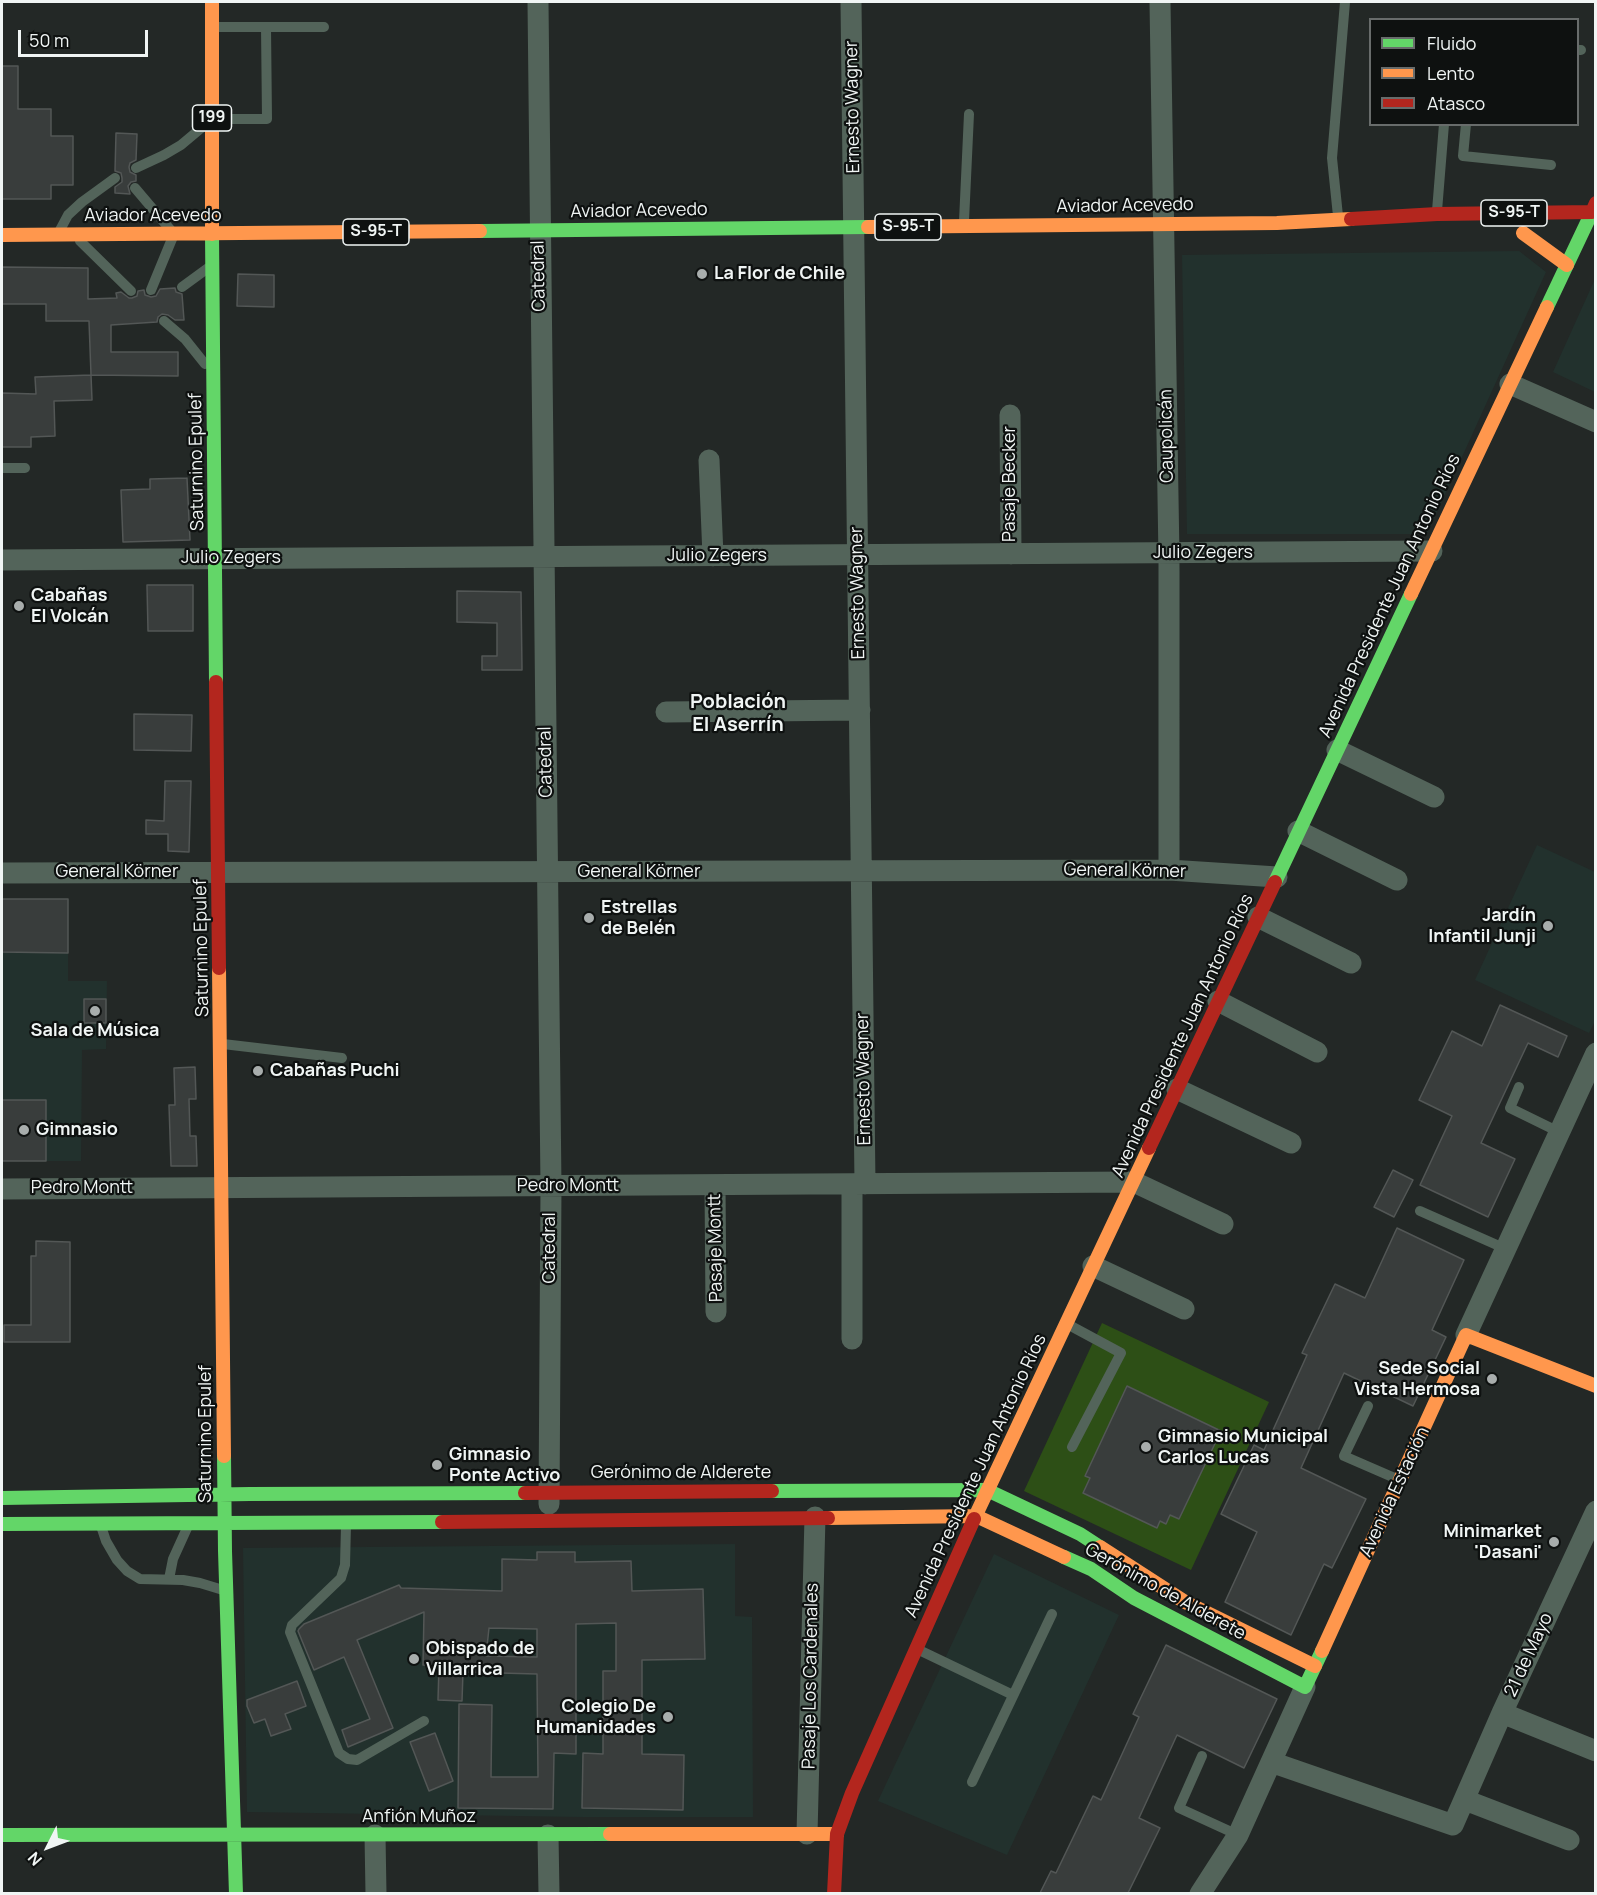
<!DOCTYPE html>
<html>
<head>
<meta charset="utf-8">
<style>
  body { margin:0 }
  #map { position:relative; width:1597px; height:1895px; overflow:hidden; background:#232826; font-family:Manrope,sans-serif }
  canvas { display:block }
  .frame { position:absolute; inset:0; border:3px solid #f0f5f4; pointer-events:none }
  .legend { position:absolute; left:1369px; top:18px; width:210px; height:108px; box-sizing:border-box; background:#0e1110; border:2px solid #686c6b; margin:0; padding:8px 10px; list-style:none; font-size:18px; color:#f0f5f4 }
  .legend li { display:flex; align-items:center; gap:12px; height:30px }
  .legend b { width:30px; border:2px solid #686c6b }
  .north { position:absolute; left:18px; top:1817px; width:60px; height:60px; -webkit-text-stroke:4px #0e1110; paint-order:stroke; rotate:228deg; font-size:16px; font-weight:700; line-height:24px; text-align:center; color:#f0f5f4 }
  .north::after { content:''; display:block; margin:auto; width:21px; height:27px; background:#f0f5f4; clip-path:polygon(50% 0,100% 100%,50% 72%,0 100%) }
  .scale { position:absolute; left:18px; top:30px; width:130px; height:27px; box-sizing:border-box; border:3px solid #f0f5f4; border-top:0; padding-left:8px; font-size:18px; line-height:21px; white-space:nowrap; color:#f0f5f4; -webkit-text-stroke:4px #0e1110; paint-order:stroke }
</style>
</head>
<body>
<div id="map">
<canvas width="1597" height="1895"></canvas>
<div class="frame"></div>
<ul class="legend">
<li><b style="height:8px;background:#63d668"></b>Fluido</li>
<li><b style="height:8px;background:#ff974d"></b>Lento</li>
<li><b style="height:8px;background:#b3261e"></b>Atasco</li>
</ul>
<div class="north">N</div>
<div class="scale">50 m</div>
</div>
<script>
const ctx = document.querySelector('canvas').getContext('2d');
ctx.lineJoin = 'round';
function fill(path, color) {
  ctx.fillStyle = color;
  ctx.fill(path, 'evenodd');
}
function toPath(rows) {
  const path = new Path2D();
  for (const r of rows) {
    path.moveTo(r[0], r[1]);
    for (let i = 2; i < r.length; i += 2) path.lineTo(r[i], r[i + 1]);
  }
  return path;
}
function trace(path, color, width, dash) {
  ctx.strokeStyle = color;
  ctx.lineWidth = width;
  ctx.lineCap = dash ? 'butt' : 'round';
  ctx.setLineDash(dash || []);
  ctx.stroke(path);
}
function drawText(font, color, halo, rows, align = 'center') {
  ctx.font = font + ' Manrope,sans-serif';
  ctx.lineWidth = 4.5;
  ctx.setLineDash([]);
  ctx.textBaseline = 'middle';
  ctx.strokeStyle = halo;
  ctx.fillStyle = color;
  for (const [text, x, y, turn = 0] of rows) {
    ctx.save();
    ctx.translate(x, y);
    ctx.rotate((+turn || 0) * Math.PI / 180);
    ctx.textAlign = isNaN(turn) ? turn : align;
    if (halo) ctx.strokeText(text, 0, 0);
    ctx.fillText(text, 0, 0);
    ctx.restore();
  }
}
const built = toPath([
  [1519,251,1546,272,1427,534,1187,534,1182,255],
  [1595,279,1596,392,1595,392,1553,372],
  [1537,845,1595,872,1596,1019,1589,1033,1475,980],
  [2,899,68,899,68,981,107,981,106,1049,82,1050,81,1161,2,1161],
  [735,1544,735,1616,752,1617,753,1817,583,1817,247,1812,243,1548],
  [994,1554,1119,1615,1007,1855,878,1801]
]);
const green = toPath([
  [1102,1323,1269,1402,1191,1570,1024,1491]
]);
const building = toPath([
  [2,66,18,66,18,109,51,109,51,136,73,136,73,185,51,185,51,199,2,199,2,66],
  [116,133,137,134,136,160,130,163,129,167,130,172,136,175,136,181,131,182,128,186,130,194,115,193,115,187,122,182,122,178,121,173,115,171,116,133],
  [2,267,88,268,88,299,117,298,116,293,121,292,129,298,132,298,137,296,138,291,144,290,145,295,151,297,156,296,160,289,175,288,176,292,182,294,184,320,175,320,168,315,162,314,158,317,157,322,111,325,111,352,178,352,178,376,91,375,89,321,46,321,46,304,2,304,2,267],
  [238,274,274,275,274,307,237,306,238,274],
  [91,375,92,400,54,401,55,436,31,437,31,447,2,447,2,393,36,394,35,377,91,375],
  [187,478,190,540,123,542,121,490,150,489,150,479,187,478],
  [147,585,193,585,193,631,148,631,147,585],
  [457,591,521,592,522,670,482,670,482,656,497,656,497,623,457,622,457,591],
  [134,714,192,715,191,751,134,750,134,714],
  [165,781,191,781,189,852,168,851,168,834,146,834,146,820,164,821,165,781],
  [2,899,68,899,68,953,2,952,2,899],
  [84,999,106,999,106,1023,84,1023,84,999],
  [1500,1005,1567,1036,1558,1057,1528,1043,1481,1143,1515,1159,1488,1217,1420,1185,1452,1116,1419,1100,1452,1031,1482,1046,1500,1005],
  [195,1067,196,1099,189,1099,190,1136,196,1136,197,1166,171,1166,169,1105,175,1105,174,1068,195,1067],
  [2,1100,46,1100,46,1161,2,1161,2,1100],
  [1393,1170,1413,1180,1394,1217,1374,1207,1393,1170],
  [1397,1228,1464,1260,1432,1330,1446,1337,1413,1406,1344,1373,1301,1468,1366,1499,1332,1568,1324,1564,1291,1635,1225,1602,1257,1532,1221,1514,1254,1445,1264,1450,1307,1355,1302,1353,1335,1284,1365,1298,1397,1228],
  [36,1241,70,1242,70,1342,4,1342,4,1325,31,1325,31,1256,36,1256,36,1241],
  [1127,1386,1221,1431,1179,1519,1170,1515,1166,1524,1160,1521,1157,1528,1083,1493,1090,1478,1085,1476,1127,1386],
  [537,1552,575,1552,575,1562,631,1561,632,1591,703,1589,705,1659,642,1660,642,1754,684,1755,683,1810,582,1808,583,1753,603,1754,603,1671,616,1671,616,1623,576,1624,576,1754,554,1753,553,1809,458,1808,459,1704,492,1705,491,1777,538,1777,537,1674,463,1672,462,1701,438,1700,439,1666,423,1665,424,1612,357,1640,393,1728,348,1747,342,1730,370,1719,344,1657,314,1670,298,1631,299,1629,304,1624,399,1585,401,1588,502,1591,502,1559,537,1560,537,1552],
  [489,1628,537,1629,537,1657,486,1656,489,1628],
  [1166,1645,1277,1699,1244,1768,1177,1735,1139,1818,1160,1828,1128,1893,1040,1893,1051,1871,1056,1873,1093,1796,1101,1800,1139,1717,1133,1714,1166,1645],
  [297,1681,306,1706,285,1714,291,1729,271,1736,265,1719,254,1723,247,1706,247,1700,297,1681],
  [435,1733,453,1781,429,1791,410,1742,435,1733]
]);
const lane = toPath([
  [217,27,324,27],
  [1578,50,1581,50],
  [1466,124,1463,156,1551,165],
  [136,168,164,155,181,145,212,119,267,119,266,27],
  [135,188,174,234,151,290],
  [1437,211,1444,124],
  [1338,216,1332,158,1345,2],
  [964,221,969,114],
  [60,230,68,215,82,202,115,178],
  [80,241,131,291],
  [182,287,208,268],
  [164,321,185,339,205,364],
  [2,468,25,468],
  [223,1044,342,1058],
  [1519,1087,1510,1108,1559,1132],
  [1420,1211,1506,1249],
  [1069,1325,1121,1353,1072,1447],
  [1368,1406,1344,1456,1397,1479],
  [346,1525,345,1565,341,1578,292,1625,290,1632,339,1753,348,1759,357,1760,424,1721],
  [101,1526,106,1541,117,1560,127,1571,140,1579,183,1580,200,1583,223,1590],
  [169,1579,173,1559,188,1526],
  [919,1650,1013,1695],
  [1202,1756,1179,1808,1238,1835],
  [972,1782,1052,1614]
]);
const street = toPath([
  [538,2,551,1186,549,1504],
  [851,2,865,1184],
  [1160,2,1169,558,1169,870],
  [1510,384,1596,422],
  [1010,415,1011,554],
  [709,460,713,556],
  [2,560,1432,551],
  [666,712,860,710],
  [1337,750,1434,797],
  [1298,831,1397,880],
  [2,873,1169,870,1277,877],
  [1258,917,1351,963],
  [1218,1001,1317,1052],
  [1177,1089,1291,1143],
  [852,1184,852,1339],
  [715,1185,716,1312],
  [2,1189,1134,1182,1223,1224],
  [1093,1266,1184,1309],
  [1466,1335,1596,1053],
  [1502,1713,1596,1751],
  [1271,1762,1453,1825,1502,1713,1596,1511],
  [1465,1800,1569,1840],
  [807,1834,815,1517],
  [375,1835,376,1894],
  [548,1835,549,1894],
  [1200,1894,1238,1835,1305,1687]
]);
const fast = toPath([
  [480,231,868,227],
  [212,234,216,682],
  [1547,307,1592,212],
  [1275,882,1411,594],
  [224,1456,225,1551,236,1894],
  [772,1491,987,1490,1080,1534,1100,1547],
  [2,1498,250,1494,525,1493],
  [2,1524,442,1522],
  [1064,1557,1091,1569,1134,1598,1305,1687,1322,1651],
  [2,1835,610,1834]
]);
const slow = toPath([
  [212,2,212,234],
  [868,227,1277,223,1351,219],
  [1523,233,1567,265],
  [2,235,480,231],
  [1411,594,1547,307],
  [219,968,224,1456],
  [828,1518,976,1516,1064,1557],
  [974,1519,1149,1148],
  [1100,1547,1185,1602,1315,1666],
  [1322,1651,1466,1335,1596,1386],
  [610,1834,837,1834]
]);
const jam = toPath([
  [1351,219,1437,214,1592,212,1596,203],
  [216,682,219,968],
  [1149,1148,1275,882],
  [525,1493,772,1491],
  [442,1522,828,1518],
  [834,1894,837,1834,852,1793,974,1519]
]);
const markers = [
  [702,274,6,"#a8adac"],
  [19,606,6,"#a8adac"],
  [589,918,6,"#a8adac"],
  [1548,926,6,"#a8adac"],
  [95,1011,6,"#a8adac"],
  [258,1071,6,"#a8adac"],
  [24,1130,6,"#a8adac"],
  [1492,1379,6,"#a8adac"],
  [1146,1447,6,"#a8adac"],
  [437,1465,6,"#a8adac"],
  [1554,1542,6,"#a8adac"],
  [414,1659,6,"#a8adac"],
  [668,1717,6,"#a8adac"]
];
const shields = [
  [212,118,39],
  [1514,213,66],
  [908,227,66],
  [376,232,66]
];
const shieldNames = [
  ["199",212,118],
  ["S-95-T",1514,213],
  ["S-95-T",908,227],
  ["S-95-T",376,232]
];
const streetNames = [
  ["Ernesto Wagner",853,107,-91],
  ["Aviador Acevedo",1125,206,-1],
  ["Aviador Acevedo",639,211,-1],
  ["Aviador Acevedo",153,216],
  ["Catedral",539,276,-91],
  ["Caupolicán",1167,436,-91],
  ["Saturnino Epulef",197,462,-91],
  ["Pasaje Becker",1010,484,-90],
  ["Julio Zegers",1203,553],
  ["Julio Zegers",717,556],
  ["Julio Zegers",231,558],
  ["Ernesto Wagner",858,593,-91],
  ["Avenida Presidente Juan Antonio Ríos",1390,596,-65],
  ["Catedral",546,762,-91],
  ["General Körner",1125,871,1],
  ["General Körner",117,872],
  ["General Körner",639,872],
  ["Saturnino Epulef",202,948,-91],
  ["Avenida Presidente Juan Antonio Ríos",1183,1036,-65],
  ["Ernesto Wagner",864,1079,-91],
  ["Pedro Montt",568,1186],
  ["Pedro Montt",82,1188],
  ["Catedral",550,1248,-90],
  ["Pasaje Montt",716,1248,-91],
  ["Saturnino Epulef",206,1434,-90],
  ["Gerónimo de Alderete",681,1473],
  ["Avenida Presidente Juan Antonio Ríos",976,1476,-65],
  ["Avenida Estación",1395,1492,-65],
  ["Gerónimo de Alderete",1165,1592,29],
  ["21 de Mayo",1529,1655,-65],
  ["Pasaje Los Cardenales",811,1676,-89],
  ["Anfión Muñoz",419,1817]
];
const poiNames = [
  ["La Flor de Chile",714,274],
  ["Cabañas",31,596],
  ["El Volcán",31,617],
  ["Estrellas",601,908],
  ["de Belén",601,929],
  ["Jardín",1536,916,"right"],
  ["Infantil Junji",1536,937,"right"],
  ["Sala de Música",95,1031,"center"],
  ["Cabañas Puchi",270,1071],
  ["Gimnasio",36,1130],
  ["Sede Social",1480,1369,"right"],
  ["Vista Hermosa",1480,1390,"right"],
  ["Gimnasio Municipal",1158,1437],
  ["Carlos Lucas",1158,1458],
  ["Gimnasio",449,1455],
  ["Ponte Activo",449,1476],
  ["Minimarket",1542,1532,"right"],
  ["'Dasani'",1542,1553,"right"],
  ["Obispado de",426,1649],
  ["Villarrica",426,1670],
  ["Colegio De",656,1707,"right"],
  ["Humanidades",656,1728,"right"]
];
const neighbourhoodNames = [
  ["Población",738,702],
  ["El Aserrín",738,725]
];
fill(built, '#22312d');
fill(green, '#2d4f16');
fill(building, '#393d3c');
trace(building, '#535756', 1.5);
trace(lane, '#53645a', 10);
trace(street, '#53645a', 21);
trace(fast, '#63d668', 14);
trace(slow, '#ff974d', 14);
trace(jam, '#b3261e', 14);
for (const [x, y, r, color] of markers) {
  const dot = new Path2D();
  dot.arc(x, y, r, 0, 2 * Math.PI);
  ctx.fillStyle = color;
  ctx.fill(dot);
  trace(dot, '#0e1110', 2);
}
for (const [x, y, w] of shields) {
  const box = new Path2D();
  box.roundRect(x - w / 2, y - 13, w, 26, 4.5);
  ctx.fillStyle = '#0e1110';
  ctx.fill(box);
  trace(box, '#f0f5f4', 1.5);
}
drawText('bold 16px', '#f0f5f4', null, shieldNames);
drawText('18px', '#f0f5f4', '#0e1110', streetNames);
drawText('bold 18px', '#f0f5f4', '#0e1110', poiNames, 'left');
drawText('bold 20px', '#f0f5f4', '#0e1110', neighbourhoodNames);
</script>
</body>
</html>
